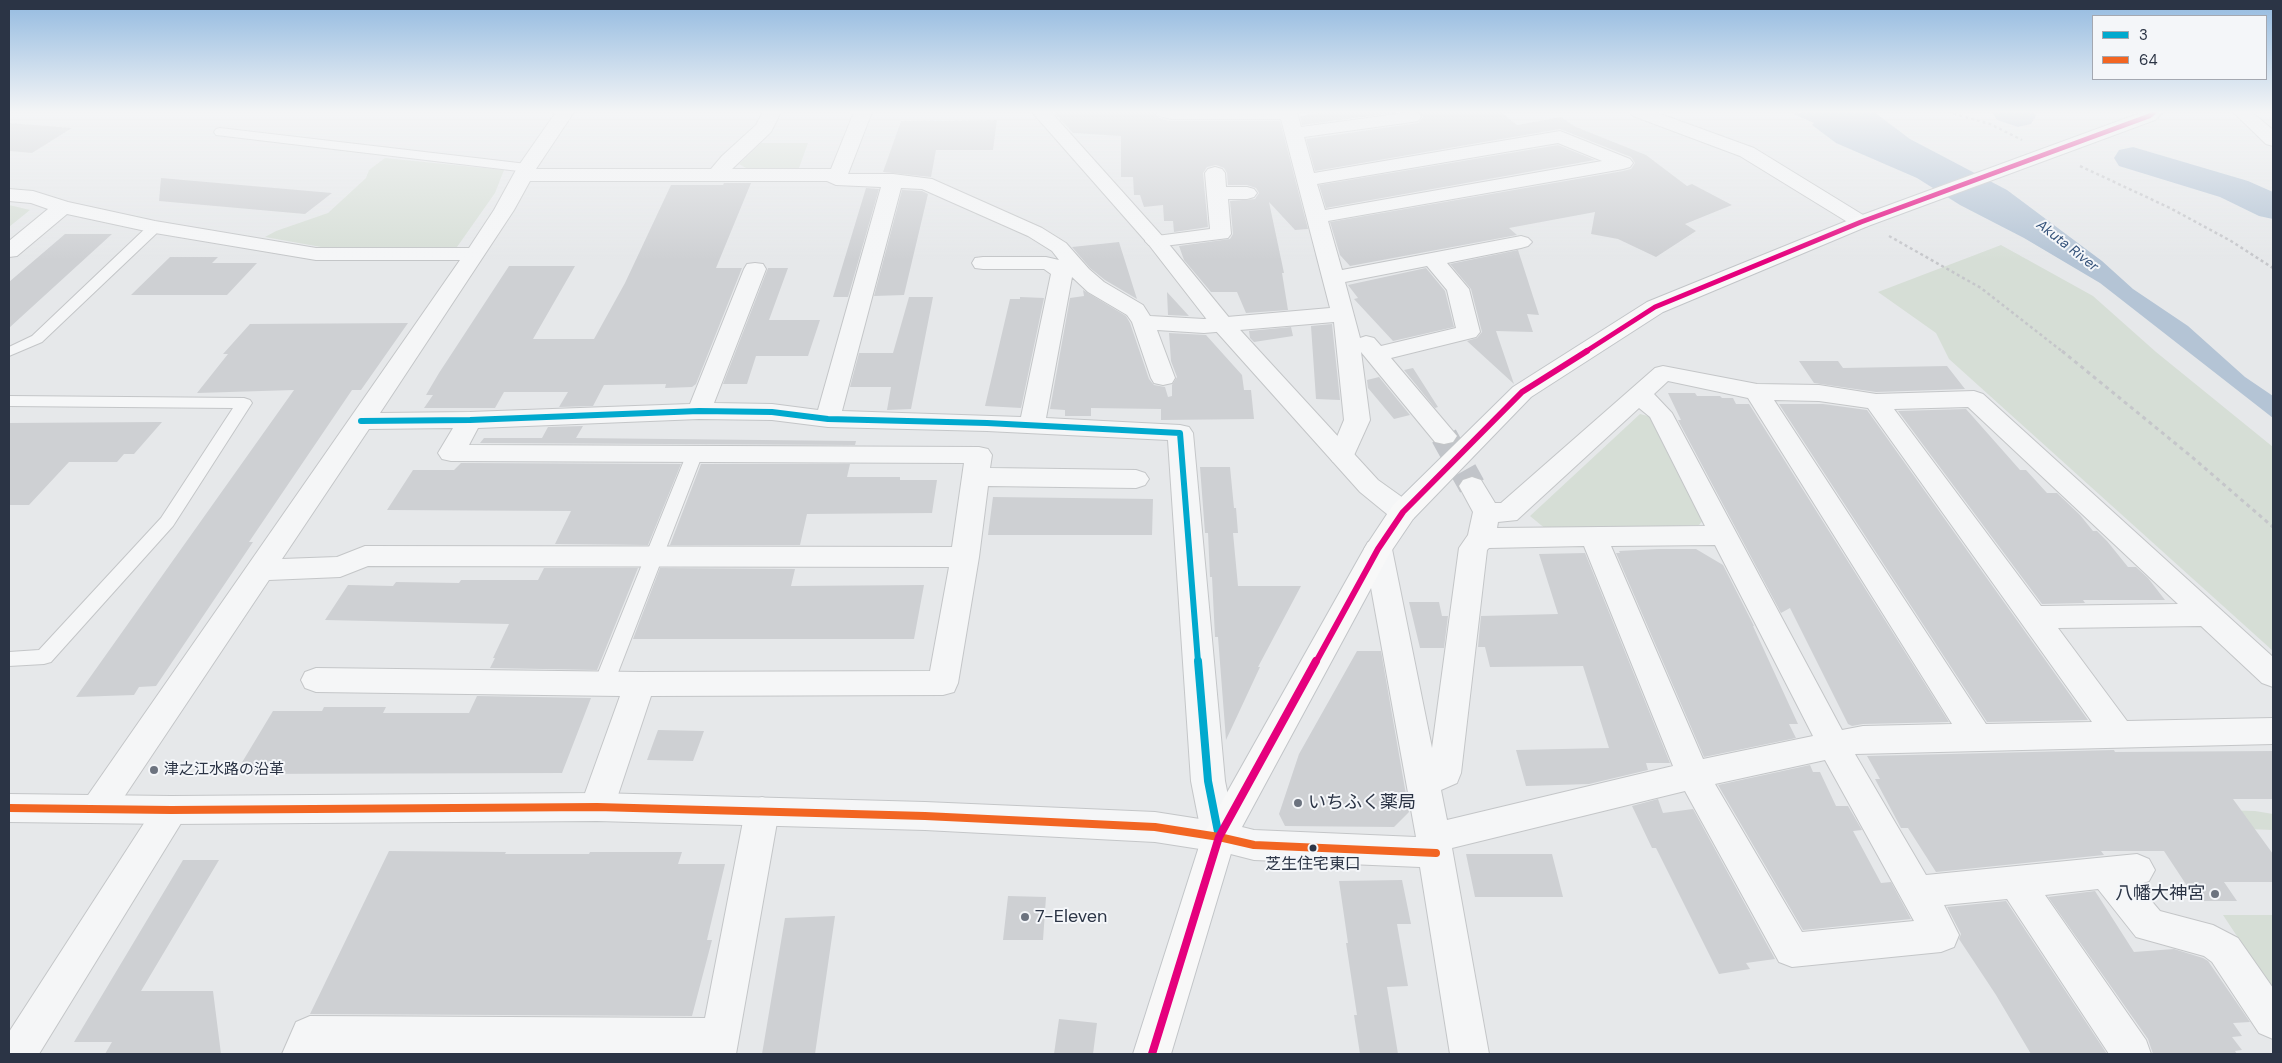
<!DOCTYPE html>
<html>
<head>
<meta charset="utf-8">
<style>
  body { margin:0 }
  #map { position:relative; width:2282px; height:1063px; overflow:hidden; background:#e6e8ea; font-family:"DM Sans",sans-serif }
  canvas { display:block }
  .frame { position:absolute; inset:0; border:10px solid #2b3445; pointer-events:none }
  .legend { position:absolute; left:2092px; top:15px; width:175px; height:65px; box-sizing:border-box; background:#f4f6f9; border:1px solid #a4a8b1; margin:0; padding:6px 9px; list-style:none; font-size:15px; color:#2b3445 }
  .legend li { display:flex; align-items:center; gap:10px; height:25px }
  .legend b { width:25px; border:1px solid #a4a8b1 }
</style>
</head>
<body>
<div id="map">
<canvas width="2282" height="1063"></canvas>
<div class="frame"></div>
<ul class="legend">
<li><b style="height:6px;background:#00a9ce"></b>3</li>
<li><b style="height:6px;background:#f26522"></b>64</li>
</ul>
</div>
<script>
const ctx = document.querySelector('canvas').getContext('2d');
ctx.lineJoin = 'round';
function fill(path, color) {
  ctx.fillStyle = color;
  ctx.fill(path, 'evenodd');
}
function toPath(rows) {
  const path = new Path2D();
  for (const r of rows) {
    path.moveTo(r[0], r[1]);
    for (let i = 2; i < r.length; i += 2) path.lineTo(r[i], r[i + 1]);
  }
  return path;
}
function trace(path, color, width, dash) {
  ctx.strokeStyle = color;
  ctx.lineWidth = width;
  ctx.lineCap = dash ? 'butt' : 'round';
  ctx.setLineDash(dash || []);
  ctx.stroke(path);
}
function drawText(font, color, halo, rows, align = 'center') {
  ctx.font = font + ' "DM Sans","Noto Sans JP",sans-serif';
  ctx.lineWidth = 4;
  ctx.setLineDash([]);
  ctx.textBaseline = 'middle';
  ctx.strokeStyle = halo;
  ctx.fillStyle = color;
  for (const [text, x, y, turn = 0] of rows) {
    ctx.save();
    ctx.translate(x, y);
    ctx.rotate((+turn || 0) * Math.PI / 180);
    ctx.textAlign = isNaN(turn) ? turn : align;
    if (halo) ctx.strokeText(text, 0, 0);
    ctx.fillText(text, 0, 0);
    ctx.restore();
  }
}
const green = toPath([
  [761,143,808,143,799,168,746,168,739,164],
  [385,158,504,170,495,193,457,247,321,247,265,237,276,231,328,213,366,178,369,170],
  [9,205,30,210,9,227],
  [2001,245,2093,296,2156,352,2273,447,2273,651,1949,359,1936,333,1878,292],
  [1640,414,1652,417,1706,517,1699,525,1547,530,1530,516],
  [2219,810,2255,811,2273,814,2273,830,2248,829],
  [2223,915,2273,915,2273,989,2272,989]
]);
const water = toPath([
  [1803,112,1874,112,1910,139,2007,190,2102,261,2133,289,2188,326,2245,377,2273,396,2273,418,2100,283,2024,238,1960,205,1917,178,1836,143,1812,125,1814,123,1793,114]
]);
const river = toPath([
  [1992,112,2033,112,2036,116,2031,124,2018,127,1997,120,1992,112],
  [2133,147,2248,181,2273,192,2273,219,2259,216,2220,197,2119,166,2114,158,2119,150,2133,147]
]);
const building = toPath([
  [1053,112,1154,112,1159,118,1171,121,1280,121,1308,229,1295,230,1269,202,1284,273,1282,273,1288,310,1246,313,1237,292,1211,292,1184,260,1179,246,1230,239,1233,234,1230,201,1255,199,1259,193,1256,188,1247,185,1228,185,1227,173,1224,168,1216,165,1207,167,1203,173,1208,227,1174,232,1173,221,1164,221,1163,205,1144,207,1140,195,1134,195,1133,177,1121,177,1121,136,1073,133],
  [1326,112,1400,112,1302,125,1300,116],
  [1419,112,1501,112,1517,125,1561,117,1576,127,1646,155,1687,186,1692,184,1732,205,1685,224,1696,231,1656,257,1618,239,1591,234,1595,212,1509,228,1517,235,1350,266,1340,255,1330,222,1623,171,1631,169,1635,163,1631,157,1560,129,1315,171,1306,139,1418,123,1423,117],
  [997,120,993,150,936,150,931,177,883,172,901,121],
  [9,123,72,128,32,153,9,151],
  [1558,145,1595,160,1326,208,1319,185],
  [161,178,332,193,305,214,159,201],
  [724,183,751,183,716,268,742,268,696,384,692,387,665,388,666,384,604,385,593,406,559,407,568,392,504,392,495,408,424,408,433,395,426,395,439,373,509,266,575,266,533,339,594,339,625,283,671,185,723,185],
  [866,188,879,189,848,297,833,297],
  [902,190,922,191,928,194,904,295,874,296],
  [65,234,112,234,9,328,9,282],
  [1119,242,1137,299,1105,280,1090,268,1072,247],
  [1518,250,1539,315,1527,314,1533,332,1496,331,1514,384,1467,341,1477,338,1482,332,1471,289,1450,264],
  [170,257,218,257,212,263,257,263,227,295,131,295],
  [768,268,788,268,769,320,820,320,808,356,756,356,747,384,723,384],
  [1426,268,1445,291,1454,327,1393,341,1354,299,1358,298,1348,285],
  [1083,290,1126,316,1130,323,1149,379,1154,385,1165,387,1168,397,1172,396,1172,385,1177,377,1171,361,1169,333,1206,335,1242,375,1244,390,1251,390,1254,419,1161,420,1161,409,1091,408,1091,416,1065,416,1065,410,1050,409,1070,298,1084,296],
  [1167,292,1189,316,1168,315],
  [909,297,933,297,911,409,887,410,891,387,850,387,859,353,893,353],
  [1020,297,1044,298,1021,408,985,406,1010,299,1020,299],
  [408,323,361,390,352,390,249,542,253,542,156,686,139,687,134,695,76,697,294,390,197,393,228,354,223,354,250,324],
  [1332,324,1340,400,1316,399,1311,326],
  [1291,327,1293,336,1254,342,1250,338,1249,331],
  [1799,361,1838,361,1843,368,1947,366,1965,389,1876,392,1814,383],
  [1413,368,1438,407,1435,408,1404,370],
  [1379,377,1410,415,1394,419,1368,388,1367,380],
  [1668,393,1695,393,1697,396,1720,396,1722,398,1733,398,1736,404,1749,404,1949,722,1863,724,1852,726,1848,724,1790,608,1781,613,1678,420,1681,420],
  [1779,404,1823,404,1867,410,2088,720,1987,722],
  [1966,409,2020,470,2026,470,2047,493,2057,493,2080,515,2093,531,2097,531,2107,541,2128,567,2136,567,2148,578,2165,600,2083,600,2085,603,2042,604,1898,411],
  [162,422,134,454,124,454,117,462,69,462,29,505,9,505,9,423],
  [583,426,576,438,856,441,855,445,480,443,484,438,542,438,548,427],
  [461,463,681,464,648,545,555,544,571,511,387,510,413,470,454,470],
  [701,464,850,464,847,477,900,477,900,480,937,480,932,513,807,514,800,545,670,545],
  [1200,467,1230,467,1234,508,1236,508,1238,533,1233,533,1238,586,1301,586,1258,667,1260,667,1226,740,1218,637,1215,637,1212,577,1210,577,1208,533,1205,533],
  [993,497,1153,499,1152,535,988,535],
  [1658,549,1696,549,1723,565,1754,626,1753,626,1798,724,1789,724,1796,738,1704,757,1616,553,1620,553,1619,551],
  [1585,553,1670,763,1646,763,1648,770,1589,784,1526,786,1516,750,1609,748,1583,666,1490,667,1485,647,1478,647,1481,616,1558,614,1539,554],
  [544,568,638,568,597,670,490,668,495,658,493,658,509,624,325,620,348,585,393,586,396,582,459,583,461,580,538,580],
  [660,568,795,569,791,586,924,585,914,639,633,639],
  [1409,602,1439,602,1442,616,1448,616,1444,648,1420,648],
  [1357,651,1381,651,1409,812,1394,827,1285,826,1279,814,1299,754],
  [477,696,591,698,562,773,235,774,273,711,322,711,324,707,386,707,383,713,469,713],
  [658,730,704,731,693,761,647,760],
  [2114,750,2115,752,2273,751,2273,799,2233,799,2273,854,2273,882,2224,882,2237,901,2197,901,2164,851,2101,851,2104,855,1936,872,1908,828,1901,828,1875,779,1880,779,1867,756],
  [1810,765,1813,772,1820,772,1836,806,1848,806,1862,830,1853,831,1881,883,1891,882,1911,919,1803,930,1718,785],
  [1658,799,1663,813,1693,809,1775,959,1746,963,1750,969,1719,974,1656,848,1652,848,1632,806],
  [389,851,506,852,505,854,589,854,590,852,682,852,678,864,725,864,707,940,712,940,692,1016,310,1014],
  [1466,854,1552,854,1563,897,1475,897],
  [183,860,219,860,141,991,213,991,221,1054,105,1054,112,1042,74,1042],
  [1402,880,1411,924,1397,924,1408,986,1387,987,1398,1054,1360,1054,1354,1015,1357,1015,1346,943,1348,943,1339,881],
  [2095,891,2134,952,2174,949,2203,958,2208,961,2250,1022,2233,1023,2242,1036,2232,1037,2242,1050,2235,1051,2237,1054,2153,1054,2148,1039,2048,897],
  [1008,896,1046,897,1043,940,1003,940],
  [2006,901,2107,1054,2031,1054,1996,995,1959,939,1961,934,1947,907],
  [835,916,815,1054,762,1054,785,918],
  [1059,1019,1097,1023,1093,1054,1054,1054]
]);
const minorTunnel = toPath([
  [1444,436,1472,486]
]);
const pathFar1 = toPath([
  [1948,112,1990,124,2022,140],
  [2080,166,2170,208,2231,241,2273,268],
  [1889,236,1981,288,2063,352]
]);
const path = toPath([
  [2062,351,2192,457,2273,527]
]);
const service = toPath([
  [220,128,527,164,533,168,527,172,216,135,214,132,216,129,220,128],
  [155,223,160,224,162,227,160,230,42,342,9,356,9,347,32,336,150,224,155,223],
  [9,396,244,398,250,400,252,403,173,526,51,662,44,664,9,666,9,652,39,650,161,518,233,408,9,406,9,396],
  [695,448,701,449,703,453,614,683,611,688,604,691,597,688,594,683,687,453,689,449,695,448]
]);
const minor = toPath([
  [556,112,574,112,536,169,711,169,722,156,756,125,763,112,781,112,771,132,732,169,831,169,854,112,872,112,848,174,893,174,932,179,1042,228,1066,243,1089,269,1104,282,1143,305,1150,316,1204,319,1330,308,1281,119,1171,119,1159,116,1156,112,1297,112,1301,127,1411,112,1418,113,1421,117,1418,121,1412,122,1304,137,1314,173,1560,131,1630,159,1633,163,1630,167,1623,169,1328,221,1342,270,1521,236,1528,238,1532,242,1528,246,1521,248,1447,263,1469,289,1480,332,1476,337,1391,358,1457,436,1453,442,1444,444,1435,442,1361,352,1370,420,1351,462,1342,464,1333,462,1329,456,1344,420,1334,322,1204,333,1157,330,1175,378,1172,383,1163,385,1154,383,1151,378,1132,322,1127,315,1088,292,1072,277,1046,418,1180,425,1189,427,1193,433,1225,781,1234,825,1254,830,1416,837,1364,549,1368,542,1378,539,1388,542,1392,549,1432,748,1459,548,1468,535,1473,512,1459,486,1463,480,1472,477,1481,480,1495,503,1501,503,1655,368,1663,366,1757,384,1819,385,1876,394,1974,391,1983,394,2273,657,2273,687,2262,683,2201,626,2058,628,2127,721,2273,718,2273,744,1855,754,1926,875,2137,854,2149,859,2155,870,2149,881,2138,885,2160,911,2213,925,2238,938,2273,988,2273,1039,2259,1033,2212,962,2204,956,2136,937,2098,889,2045,895,2146,1040,2151,1054,2109,1054,2007,899,1944,905,1959,935,1954,947,1941,952,1792,967,1779,962,1685,791,1452,848,1489,1054,1450,1054,1420,867,1254,860,1207,848,1202,837,1191,781,1168,440,987,431,828,427,772,420,699,419,478,428,469,445,979,447,988,449,992,455,990,468,1136,470,1145,473,1149,479,1145,485,1136,488,988,486,979,557,958,683,954,692,943,695,651,696,614,807,609,817,597,821,585,817,580,807,620,696,316,692,305,688,301,680,305,672,316,668,640,672,930,671,949,567,368,566,340,577,269,580,110,818,98,822,86,818,81,808,86,798,460,260,316,260,155,233,67,214,17,256,9,257,9,241,48,209,31,203,9,201,9,189,33,191,68,202,155,221,316,248,469,248,494,210,517,168,556,112],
  [1558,143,1602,161,1325,210,1317,184,1558,143],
  [530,181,827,181,836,185,881,187,818,410,772,404,714,403,766,269,763,264,755,263,747,264,744,269,690,404,470,412,380,413,514,210,530,181],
  [901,188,922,189,1028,236,1052,251,1059,260,1046,257,983,257,975,258,972,263,975,268,983,269,1044,269,1051,274,1021,417,842,411,901,188],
  [1427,266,1447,290,1456,328,1381,346,1374,338,1366,336,1360,338,1345,282,1427,266],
  [1668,381,1748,398,1952,724,1863,726,1842,730,1672,413,1654,394,1668,381],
  [1774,400,1819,401,1868,408,2092,722,1986,724,1774,400],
  [1968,407,2178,604,2041,606,1894,409,1968,407],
  [1639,408,1650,417,1705,526,1497,528,1498,522,1517,520,1639,408],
  [453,428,438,453,442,459,451,461,964,463,952,547,365,546,337,557,282,559,369,429,453,428],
  [1715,545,1813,736,1703,759,1611,546,1715,545],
  [1584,546,1673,766,1447,820,1441,790,1457,783,1461,773,1487,550,1489,548,1584,546],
  [1825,760,1914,921,1802,932,1715,784,1825,760],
  [1630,112,1655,112,1754,148,1868,218,1871,222,1868,226,1861,228,1854,226,1740,156,1633,116,1630,112],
  [1215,167,1222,169,1225,173,1226,187,1247,187,1254,189,1257,193,1254,197,1247,199,1228,199,1231,234,1228,238,1156,247,1149,245,1145,241,1149,237,1210,229,1205,173,1208,169,1215,167],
  [171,796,183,800,188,810,183,820,39,1054,9,1054,9,1032,159,800,171,796],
  [762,797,774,801,779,811,736,1054,282,1054,296,1022,310,1016,705,1018,745,811,750,801,762,797]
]);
const tertiary = toPath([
  [1032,112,1051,112,1163,237,1231,320,1378,480,1413,505,1417,512,1413,519,1403,521,1393,519,1360,492,1215,330,1149,245,1032,112],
  [2233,112,2252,112,2273,130,2273,146,2266,144,2233,112],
  [597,793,925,802,1155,812,1219,822,1231,826,1236,837,1231,848,1219,852,1155,842,925,830,597,821,171,824,9,822,9,794,171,796,597,793]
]);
const primary = toPath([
  [2143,112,2163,112,2155,120,1868,226,1663,312,1531,397,1413,519,1390,553,1235,840,1171,1054,1133,1054,1202,837,1364,549,1393,505,1513,387,1647,302,1854,218,2143,112]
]);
const bus1Far1 = toPath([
  [361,421,470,420,699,411,772,412,828,419,987,423,1180,433,1198,662]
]);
const bus1 = toPath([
  [1198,661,1208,781,1219,837]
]);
const bus2 = toPath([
  [9,808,171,810,597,807,925,816,1155,827,1219,837,1254,845,1436,853]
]);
const bus3Far2 = toPath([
  [1585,352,1655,307,1861,222,2149,116,2154,112]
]);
const bus3Far1 = toPath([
  [1316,662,1378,549,1403,512,1522,392,1587,351]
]);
const bus3 = toPath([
  [1152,1054,1219,837,1316,661]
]);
const markers = [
  [154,770,5,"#6c737f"],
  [1298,803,5,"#6c737f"],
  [1313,848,4.5,"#2b3445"],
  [2215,894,5,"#6c737f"],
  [1025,917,5,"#6c737f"]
];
const farWaternames = [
  ["Akuta River",2067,246,38]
];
const poiNames = [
  ["津之江水路の沿革",164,770]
];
const nearBusnames = [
  ["芝生住宅東口",1313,865]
];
const nearPoinames = [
  ["いちふく薬局",1308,803],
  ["八幡大神宮",2205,894,"right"],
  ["7-Eleven",1035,917]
];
fill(green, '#d6ded6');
fill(water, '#b4c4d5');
fill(river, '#b4c4d5');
fill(building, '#ced0d3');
trace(minorTunnel, '#c1c4c9', 27, [27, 13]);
trace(service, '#c4c6c8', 2);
trace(minor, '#c4c6c8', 2);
trace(tertiary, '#c4c6c8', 2);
trace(primary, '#c2c5c8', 2);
trace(pathFar1, '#c5c6ca', 2.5, [3, 3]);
trace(path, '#c5c6ca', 3, [4, 4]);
fill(service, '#f5f6f7');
fill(minor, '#f5f6f7');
fill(tertiary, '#f5f6f7');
fill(primary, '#f8f8f8');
trace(bus1Far1, '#00a9ce', 6);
trace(bus1, '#00a9ce', 8);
trace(bus2, '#f26522', 8);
trace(bus3Far2, '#e5007d', 5);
trace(bus3Far1, '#e5007d', 6);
trace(bus3, '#e5007d', 8);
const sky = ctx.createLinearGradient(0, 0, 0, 260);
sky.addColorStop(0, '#93bae0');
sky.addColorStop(0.43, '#f4f5f6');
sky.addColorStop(1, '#f4f5f600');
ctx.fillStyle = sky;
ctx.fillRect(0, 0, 2282, 260);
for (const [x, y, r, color] of markers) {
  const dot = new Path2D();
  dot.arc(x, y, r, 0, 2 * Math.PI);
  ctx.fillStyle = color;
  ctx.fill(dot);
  trace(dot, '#f4f6f9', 2);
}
drawText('italic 14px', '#34527a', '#f4f6f9', farWaternames);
drawText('15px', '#2b3445', '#f4f6f9', poiNames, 'left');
drawText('16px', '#2b3445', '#f4f6f9', nearBusnames);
drawText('18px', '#2b3445', '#f4f6f9', nearPoinames, 'left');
</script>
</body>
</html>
